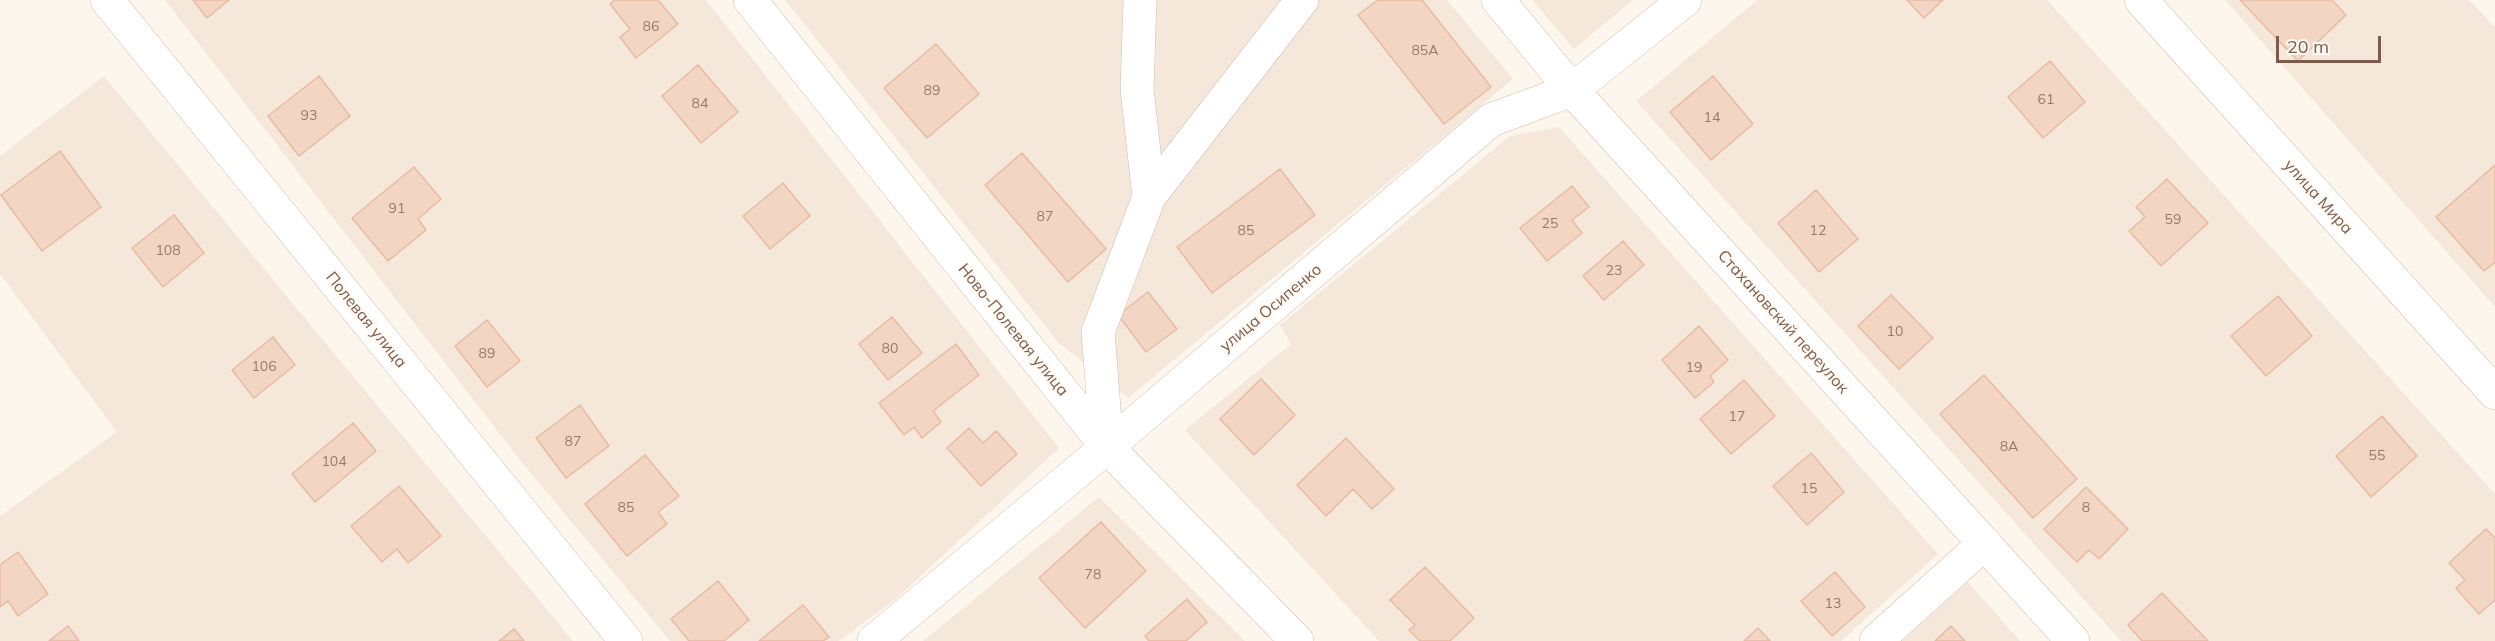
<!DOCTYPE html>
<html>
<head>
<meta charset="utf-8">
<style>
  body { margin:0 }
  #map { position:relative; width:2495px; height:641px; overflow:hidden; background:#fdf6ec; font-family:Mulish,sans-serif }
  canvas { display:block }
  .scale { position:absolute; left:2276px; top:36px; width:105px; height:27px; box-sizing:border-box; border:3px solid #7a5c4d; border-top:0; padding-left:8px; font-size:18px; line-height:21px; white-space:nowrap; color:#7a5c4d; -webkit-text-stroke:4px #fffaf3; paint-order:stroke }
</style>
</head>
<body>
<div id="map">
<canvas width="2495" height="641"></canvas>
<div class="scale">20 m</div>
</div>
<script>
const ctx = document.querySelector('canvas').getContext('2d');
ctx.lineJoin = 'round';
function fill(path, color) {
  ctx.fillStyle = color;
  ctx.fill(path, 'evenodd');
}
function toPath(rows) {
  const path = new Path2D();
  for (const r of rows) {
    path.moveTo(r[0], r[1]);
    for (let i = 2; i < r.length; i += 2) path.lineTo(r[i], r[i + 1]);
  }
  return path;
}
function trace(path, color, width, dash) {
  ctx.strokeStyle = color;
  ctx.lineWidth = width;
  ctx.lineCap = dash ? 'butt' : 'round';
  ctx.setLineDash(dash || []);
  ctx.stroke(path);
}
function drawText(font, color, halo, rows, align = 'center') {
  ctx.font = font + ' Mulish,sans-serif';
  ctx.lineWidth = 5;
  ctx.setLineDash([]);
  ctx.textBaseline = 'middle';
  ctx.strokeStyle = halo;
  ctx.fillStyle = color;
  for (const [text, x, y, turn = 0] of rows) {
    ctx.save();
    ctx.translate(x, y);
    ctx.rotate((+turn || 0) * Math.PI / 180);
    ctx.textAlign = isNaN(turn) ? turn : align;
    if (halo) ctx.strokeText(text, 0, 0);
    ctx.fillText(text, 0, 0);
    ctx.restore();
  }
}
const residential = toPath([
  [165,0,706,0,1059,448,898,597,839,641,670,641,516,455],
  [785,0,1447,0,1513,79,1128,398,1059,343],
  [1532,0,1633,0,1574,49],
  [1757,0,2047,0,2495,494,2495,641,2121,641,1636,101],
  [2225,0,2469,0,2495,27,2495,307],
  [104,76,573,641,0,641,0,516,117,432,0,274,0,156],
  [1559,127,1938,554,1841,641,1379,641,1185,430,1291,344,1280,325,1510,136],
  [1099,497,1245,641,923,641],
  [1968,582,2020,641,1902,641]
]);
const building = toPath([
  [193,0,229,0,207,18,193,0],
  [615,0,658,0,678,24,636,58,620,37,630,29,610,4,615,0],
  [1378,0,1422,0,1491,87,1444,124,1358,15,1378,0],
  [1907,0,1943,0,1924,18,1907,0],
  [2240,0,2332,0,2346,15,2298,61,2240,0],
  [936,44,979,94,927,138,884,88,936,44],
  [2050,61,2085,102,2043,138,2008,97,2050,61],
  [698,65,738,112,701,143,662,96,698,65],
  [319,76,350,116,299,156,268,116,319,76],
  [1713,76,1753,124,1711,160,1670,112,1713,76],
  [60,151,101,207,42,251,1,195,60,151],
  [1022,153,1106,249,1068,282,985,185,1022,153],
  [2495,165,2495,262,2484,271,2436,217,2495,165],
  [414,167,441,199,418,219,426,230,388,261,352,218,414,167],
  [1280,169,1315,215,1212,293,1177,247,1280,169],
  [2167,179,2208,223,2161,266,2129,231,2145,217,2136,207,2167,179],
  [783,183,810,216,770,249,743,216,783,183],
  [1572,186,1589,207,1572,220,1582,233,1547,261,1520,228,1572,186],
  [1816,190,1858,239,1819,272,1778,223,1816,190],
  [174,215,204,253,163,287,132,248,174,215],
  [1623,241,1644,265,1604,300,1583,276,1623,241],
  [1148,292,1177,329,1146,352,1118,315,1148,292],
  [1891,295,1933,338,1899,369,1858,326,1891,295],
  [2278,296,2312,336,2266,376,2231,336,2278,296],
  [892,317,922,353,888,380,859,344,892,317],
  [487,320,520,361,487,387,455,346,487,320],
  [1699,326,1728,360,1710,376,1714,382,1695,398,1662,360,1699,326],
  [273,337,295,365,254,398,232,370,273,337],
  [956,344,979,375,933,411,941,422,922,438,914,427,904,435,879,403,956,344],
  [1984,375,2077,479,2033,518,1940,414,1984,375],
  [1261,379,1295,415,1254,455,1220,419,1261,379],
  [1744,380,1775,416,1731,454,1700,419,1744,380],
  [580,405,609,446,566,478,536,438,580,405],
  [2382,416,2417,456,2371,497,2336,456,2382,416],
  [353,423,376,451,315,502,292,474,353,423],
  [969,428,983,443,996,431,1017,454,981,486,947,448,969,428],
  [1346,438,1394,489,1372,509,1353,489,1326,516,1297,485,1346,438],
  [1811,453,1844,492,1807,525,1773,486,1811,453],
  [645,455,679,496,658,512,667,524,627,556,585,504,645,455],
  [399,486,441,536,408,563,397,549,382,562,351,526,399,486],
  [2086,487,2128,529,2099,559,2089,550,2077,562,2044,529,2086,487],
  [1101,522,1146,571,1085,628,1039,578,1101,522],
  [2486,529,2495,538,2495,600,2479,614,2456,588,2465,580,2449,563,2486,529],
  [18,552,48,594,18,616,8,601,0,607,0,565,18,552],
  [1425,567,1474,618,1450,641,1420,641,1409,630,1415,625,1390,600,1425,567],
  [1835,572,1865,607,1832,636,1801,601,1835,572],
  [718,581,749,620,724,641,689,641,671,619,718,581],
  [2162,593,2208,641,2142,641,2128,625,2162,593],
  [1187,599,1207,622,1186,641,1149,641,1145,636,1187,599],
  [803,605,829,637,823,641,759,641,803,605],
  [68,626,79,641,49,641,68,626],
  [1951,626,1965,641,1935,641,1951,626],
  [1758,628,1770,641,1744,641,1758,628],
  [514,629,524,641,499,641,514,629]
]);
const minor = toPath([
  [107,0,626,641],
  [750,0,1107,447,1297,641],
  [1498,0,1572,90,2073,641],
  [2141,0,2495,393],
  [1149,197,1302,0],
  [1107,447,1098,332,1149,197,1137,89,1140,0],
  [874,641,1107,447,1491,120,1572,90,1685,0],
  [1876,641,1985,543]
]);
const numberNames = [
  ["86",651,27],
  ["85А",1425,51],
  ["89",932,91],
  ["61",2046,100],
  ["84",700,104],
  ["93",309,116],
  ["14",1712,118],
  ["91",397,209],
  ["87",1045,217],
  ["59",2173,220],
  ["25",1550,224],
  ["85",1246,231],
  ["12",1818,231],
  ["108",168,251],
  ["23",1614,271],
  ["10",1895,332],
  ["80",890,349],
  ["89",487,354],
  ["106",264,367],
  ["19",1694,368],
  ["17",1737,417],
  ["87",573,442],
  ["8А",2009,447],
  ["55",2377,456],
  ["104",334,462],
  ["15",1809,489],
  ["85",626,508],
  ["8",2086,508],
  ["78",1093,575],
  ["13",1833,604]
];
const streetNames = [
  ["улица Мира",2318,197,48],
  ["улица Осипенко",1271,308,-40],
  ["Полевая улица",366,320,51],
  ["Стахановский переулок",1783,322,48],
  ["Ново-Полевая улица",1013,330,51]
];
fill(residential, '#f5e8da');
fill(building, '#f3d5c3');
trace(building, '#e6bba3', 1.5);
trace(minor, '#d1beb0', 34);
trace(minor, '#fff', 33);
drawText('14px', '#987a6a', null, numberNames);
drawText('16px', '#7a5c4d', '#fffaf3', streetNames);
</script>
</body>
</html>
